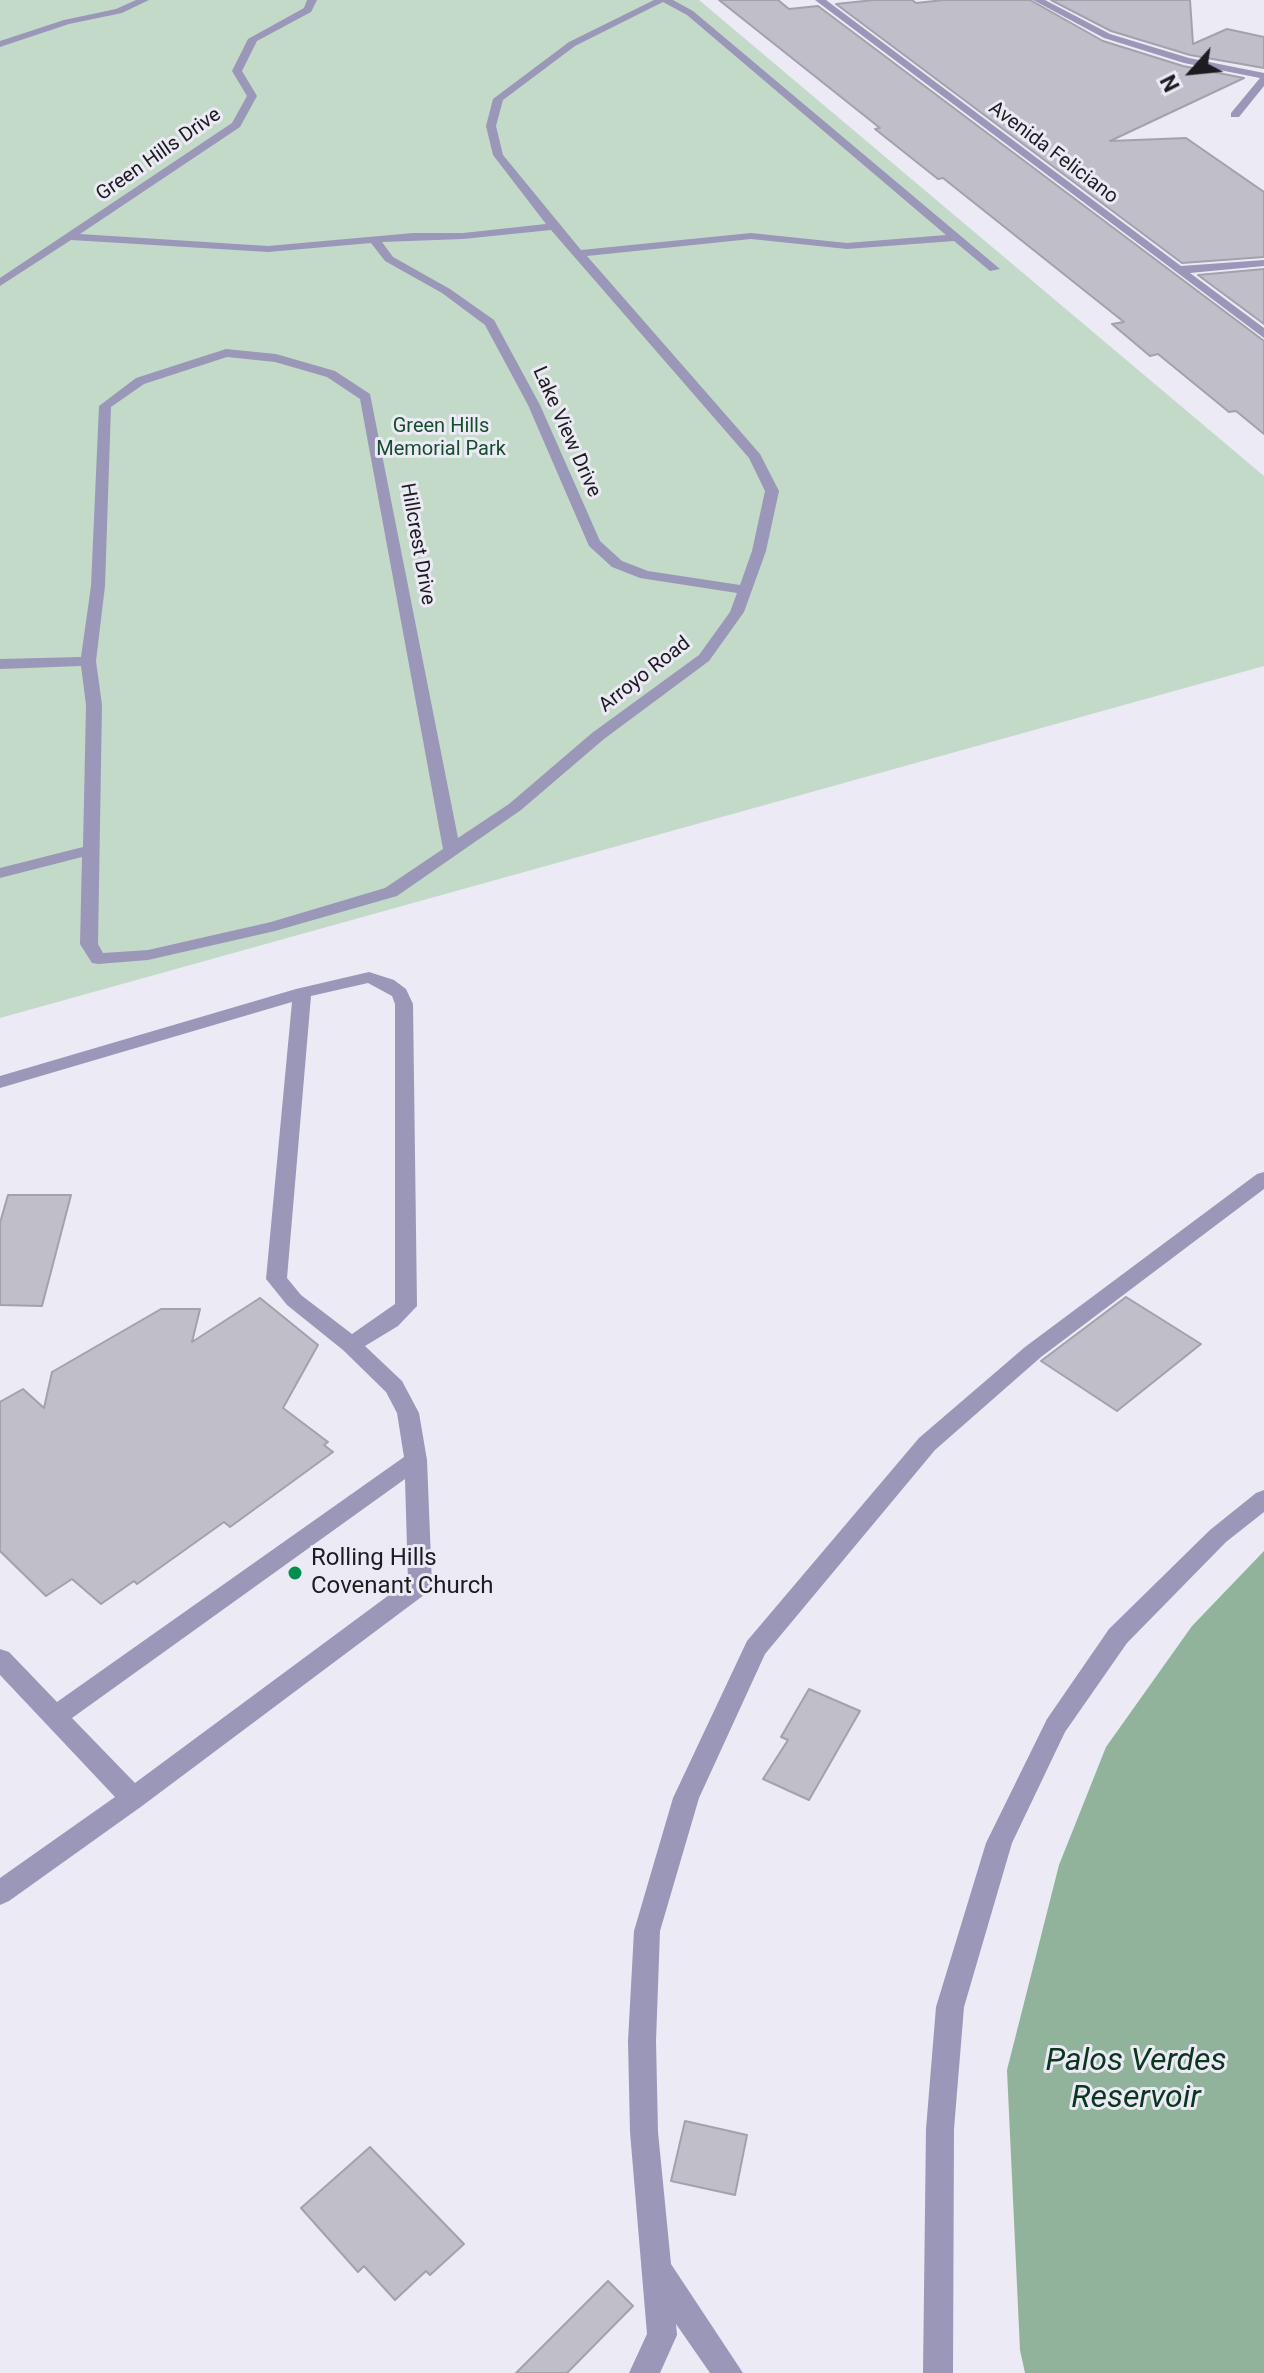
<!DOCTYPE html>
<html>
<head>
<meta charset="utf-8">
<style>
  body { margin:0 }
  #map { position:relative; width:1264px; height:2373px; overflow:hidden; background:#ebeaf5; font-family:Roboto,sans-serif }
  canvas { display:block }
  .north { position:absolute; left:1152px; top:32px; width:80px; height:80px; -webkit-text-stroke:6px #ebeaf5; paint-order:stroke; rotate:243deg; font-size:22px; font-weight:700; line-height:32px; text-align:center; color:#1d1c20 }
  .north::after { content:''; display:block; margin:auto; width:28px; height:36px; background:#1d1c20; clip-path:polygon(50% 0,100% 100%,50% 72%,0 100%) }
</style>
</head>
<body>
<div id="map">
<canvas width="1264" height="2373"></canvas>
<div class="north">N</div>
</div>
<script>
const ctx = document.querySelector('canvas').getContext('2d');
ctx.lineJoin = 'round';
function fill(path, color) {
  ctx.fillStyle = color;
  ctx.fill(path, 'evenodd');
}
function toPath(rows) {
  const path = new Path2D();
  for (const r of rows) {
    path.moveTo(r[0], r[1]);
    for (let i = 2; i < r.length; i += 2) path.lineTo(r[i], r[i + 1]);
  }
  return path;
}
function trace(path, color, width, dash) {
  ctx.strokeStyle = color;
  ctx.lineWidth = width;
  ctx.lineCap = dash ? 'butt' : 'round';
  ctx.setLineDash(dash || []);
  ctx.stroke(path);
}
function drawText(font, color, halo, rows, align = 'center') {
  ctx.font = font + ' Roboto,sans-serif';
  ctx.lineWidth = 6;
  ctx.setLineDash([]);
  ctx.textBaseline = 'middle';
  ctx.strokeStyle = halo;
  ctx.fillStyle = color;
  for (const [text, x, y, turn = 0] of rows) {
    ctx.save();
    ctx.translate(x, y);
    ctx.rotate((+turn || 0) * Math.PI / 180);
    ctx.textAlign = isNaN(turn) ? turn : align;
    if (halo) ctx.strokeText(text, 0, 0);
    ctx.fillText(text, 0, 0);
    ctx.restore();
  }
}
const green = toPath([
  [0,0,699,0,1264,476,1264,666,0,1018]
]);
const water = toPath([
  [1264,1551,1264,2373,1025,2373,1020,2350,1007,2070,1059,1865,1106,1747,1192,1626]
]);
const building = toPath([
  [719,0,778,0,789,9,818,6,1264,341,1264,434,1236,411,1229,412,1158,354,1150,356,1112,324,1124,322,943,178,938,179,875,129,880,128,719,0],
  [874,0,912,0,916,3,944,0,1030,0,1103,41,1183,66,1244,78,1110,141,1186,138,1264,192,1264,257,1182,263,836,4,874,0],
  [1051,0,1190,0,1193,44,1227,29,1264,37,1264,68,1190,55,1111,31,1051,0],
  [1264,269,1264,324,1198,275,1264,269],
  [8,1195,71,1195,42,1306,0,1305,0,1223,8,1195],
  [1126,1297,1201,1344,1117,1411,1041,1361,1126,1297],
  [260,1298,318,1345,283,1408,328,1442,324,1445,333,1452,230,1527,224,1522,137,1584,134,1581,101,1604,72,1579,46,1596,0,1551,0,1402,23,1389,44,1408,52,1372,161,1309,200,1309,192,1342,260,1298],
  [809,1689,860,1711,809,1800,763,1779,788,1740,781,1737,809,1689],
  [685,2121,747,2135,735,2195,671,2181,685,2121],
  [370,2147,464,2244,430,2275,426,2271,395,2300,364,2266,358,2272,301,2208,370,2147],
  [608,2281,633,2306,567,2373,516,2373,608,2281]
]);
const minor = toPath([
  [136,0,149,0,122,13,69,24,0,47,0,41,64,20,116,9,136,0],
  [307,0,317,0,311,12,257,41,242,71,257,96,240,127,80,234,268,246,413,233,463,233,546,224,493,155,486,126,493,99,569,42,654,0,673,0,693,11,1000,269,990,271,954,241,847,249,751,239,587,256,760,454,779,491,766,551,744,612,709,661,604,739,521,810,397,896,275,931,148,960,98,964,92,963,80,944,82,857,0,878,0,868,83,847,86,705,81,666,0,669,0,659,81,657,91,586,99,406,136,378,226,349,276,354,335,371,370,394,458,838,509,804,592,733,699,655,730,612,737,593,640,578,612,567,589,546,528,405,485,325,442,293,385,261,371,243,268,252,71,240,0,286,0,278,232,123,247,96,232,71,248,39,304,8,307,0],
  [663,2,687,15,946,235,847,243,751,233,581,250,503,155,496,126,503,100,575,46,663,2],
  [551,230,749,458,765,491,752,551,740,585,648,571,622,561,600,541,540,405,494,320,450,289,393,257,382,242,463,239,551,230],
  [227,357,275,362,327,377,360,399,443,849,385,888,271,922,148,950,103,953,98,944,102,705,96,661,105,586,111,407,144,384,227,357],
  [815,0,826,0,1181,266,1264,260,1264,266,1190,273,1264,328,1264,338,815,0],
  [1033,0,1045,0,1110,34,1189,58,1264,73,1264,86,1239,117,1231,117,1231,113,1260,78,1184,63,1104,38,1033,0],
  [369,972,394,980,406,989,413,1004,417,1306,398,1326,365,1346,402,1381,419,1413,427,1460,432,1585,428,1592,142,1806,9,1901,0,1905,0,1878,115,1797,0,1675,0,1649,9,1652,57,1702,404,1457,397,1413,386,1392,343,1350,287,1305,266,1279,292,1002,0,1088,0,1076,296,989,369,972],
  [368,983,392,996,395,1004,395,1304,352,1334,301,1295,287,1278,311,996,368,983],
  [405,1479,408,1581,135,1783,72,1718,405,1479],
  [1264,1172,1264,1189,1041,1357,935,1450,765,1654,699,1798,660,1931,656,2041,658,2132,671,2264,743,2373,710,2373,676,2324,677,2335,660,2373,629,2373,647,2334,630,2132,628,2041,634,1931,673,1798,747,1641,919,1438,1025,1347,1257,1174,1264,1172],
  [1264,1490,1264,1512,1226,1542,1127,1643,1065,1732,1012,1843,964,2007,954,2129,953,2373,923,2373,926,2129,936,2007,986,1843,1047,1719,1109,1629,1210,1530,1256,1493,1264,1490]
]);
const markers = [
  [295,1573,8,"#008f4e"]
];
const farStreetnames = [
  ["Avenida Feliciano",1053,153,37],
  ["Green Hills Drive",159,155,-35],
  ["Lake View Drive",566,432,66],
  ["Hillcrest Drive",417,544,80],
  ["Arroyo Road",645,675,-38]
];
const farParknames = [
  ["Green Hills",441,427],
  ["Memorial Park",441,450]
];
const poiNames = [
  ["Rolling Hills",311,1559],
  ["Covenant Church",311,1587]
];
const nearWaternames = [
  ["Palos Verdes",1136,2062],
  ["Reservoir",1136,2099]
];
fill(green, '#c3dac9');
fill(water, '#91b39b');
fill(building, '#bfbec9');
trace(building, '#a3a2ac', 2);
fill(minor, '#9b97b9');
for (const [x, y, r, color] of markers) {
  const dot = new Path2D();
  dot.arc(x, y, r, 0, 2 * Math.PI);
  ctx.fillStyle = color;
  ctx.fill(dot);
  trace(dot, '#ebeaf5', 3);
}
drawText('20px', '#1d1c20', '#ebeaf5', farStreetnames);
drawText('20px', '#154e2d', '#ebeaf5', farParknames);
drawText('24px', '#1d1c20', '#ebeaf5', poiNames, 'left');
drawText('italic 32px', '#0a361d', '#ebeaf5', nearWaternames);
</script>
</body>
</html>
